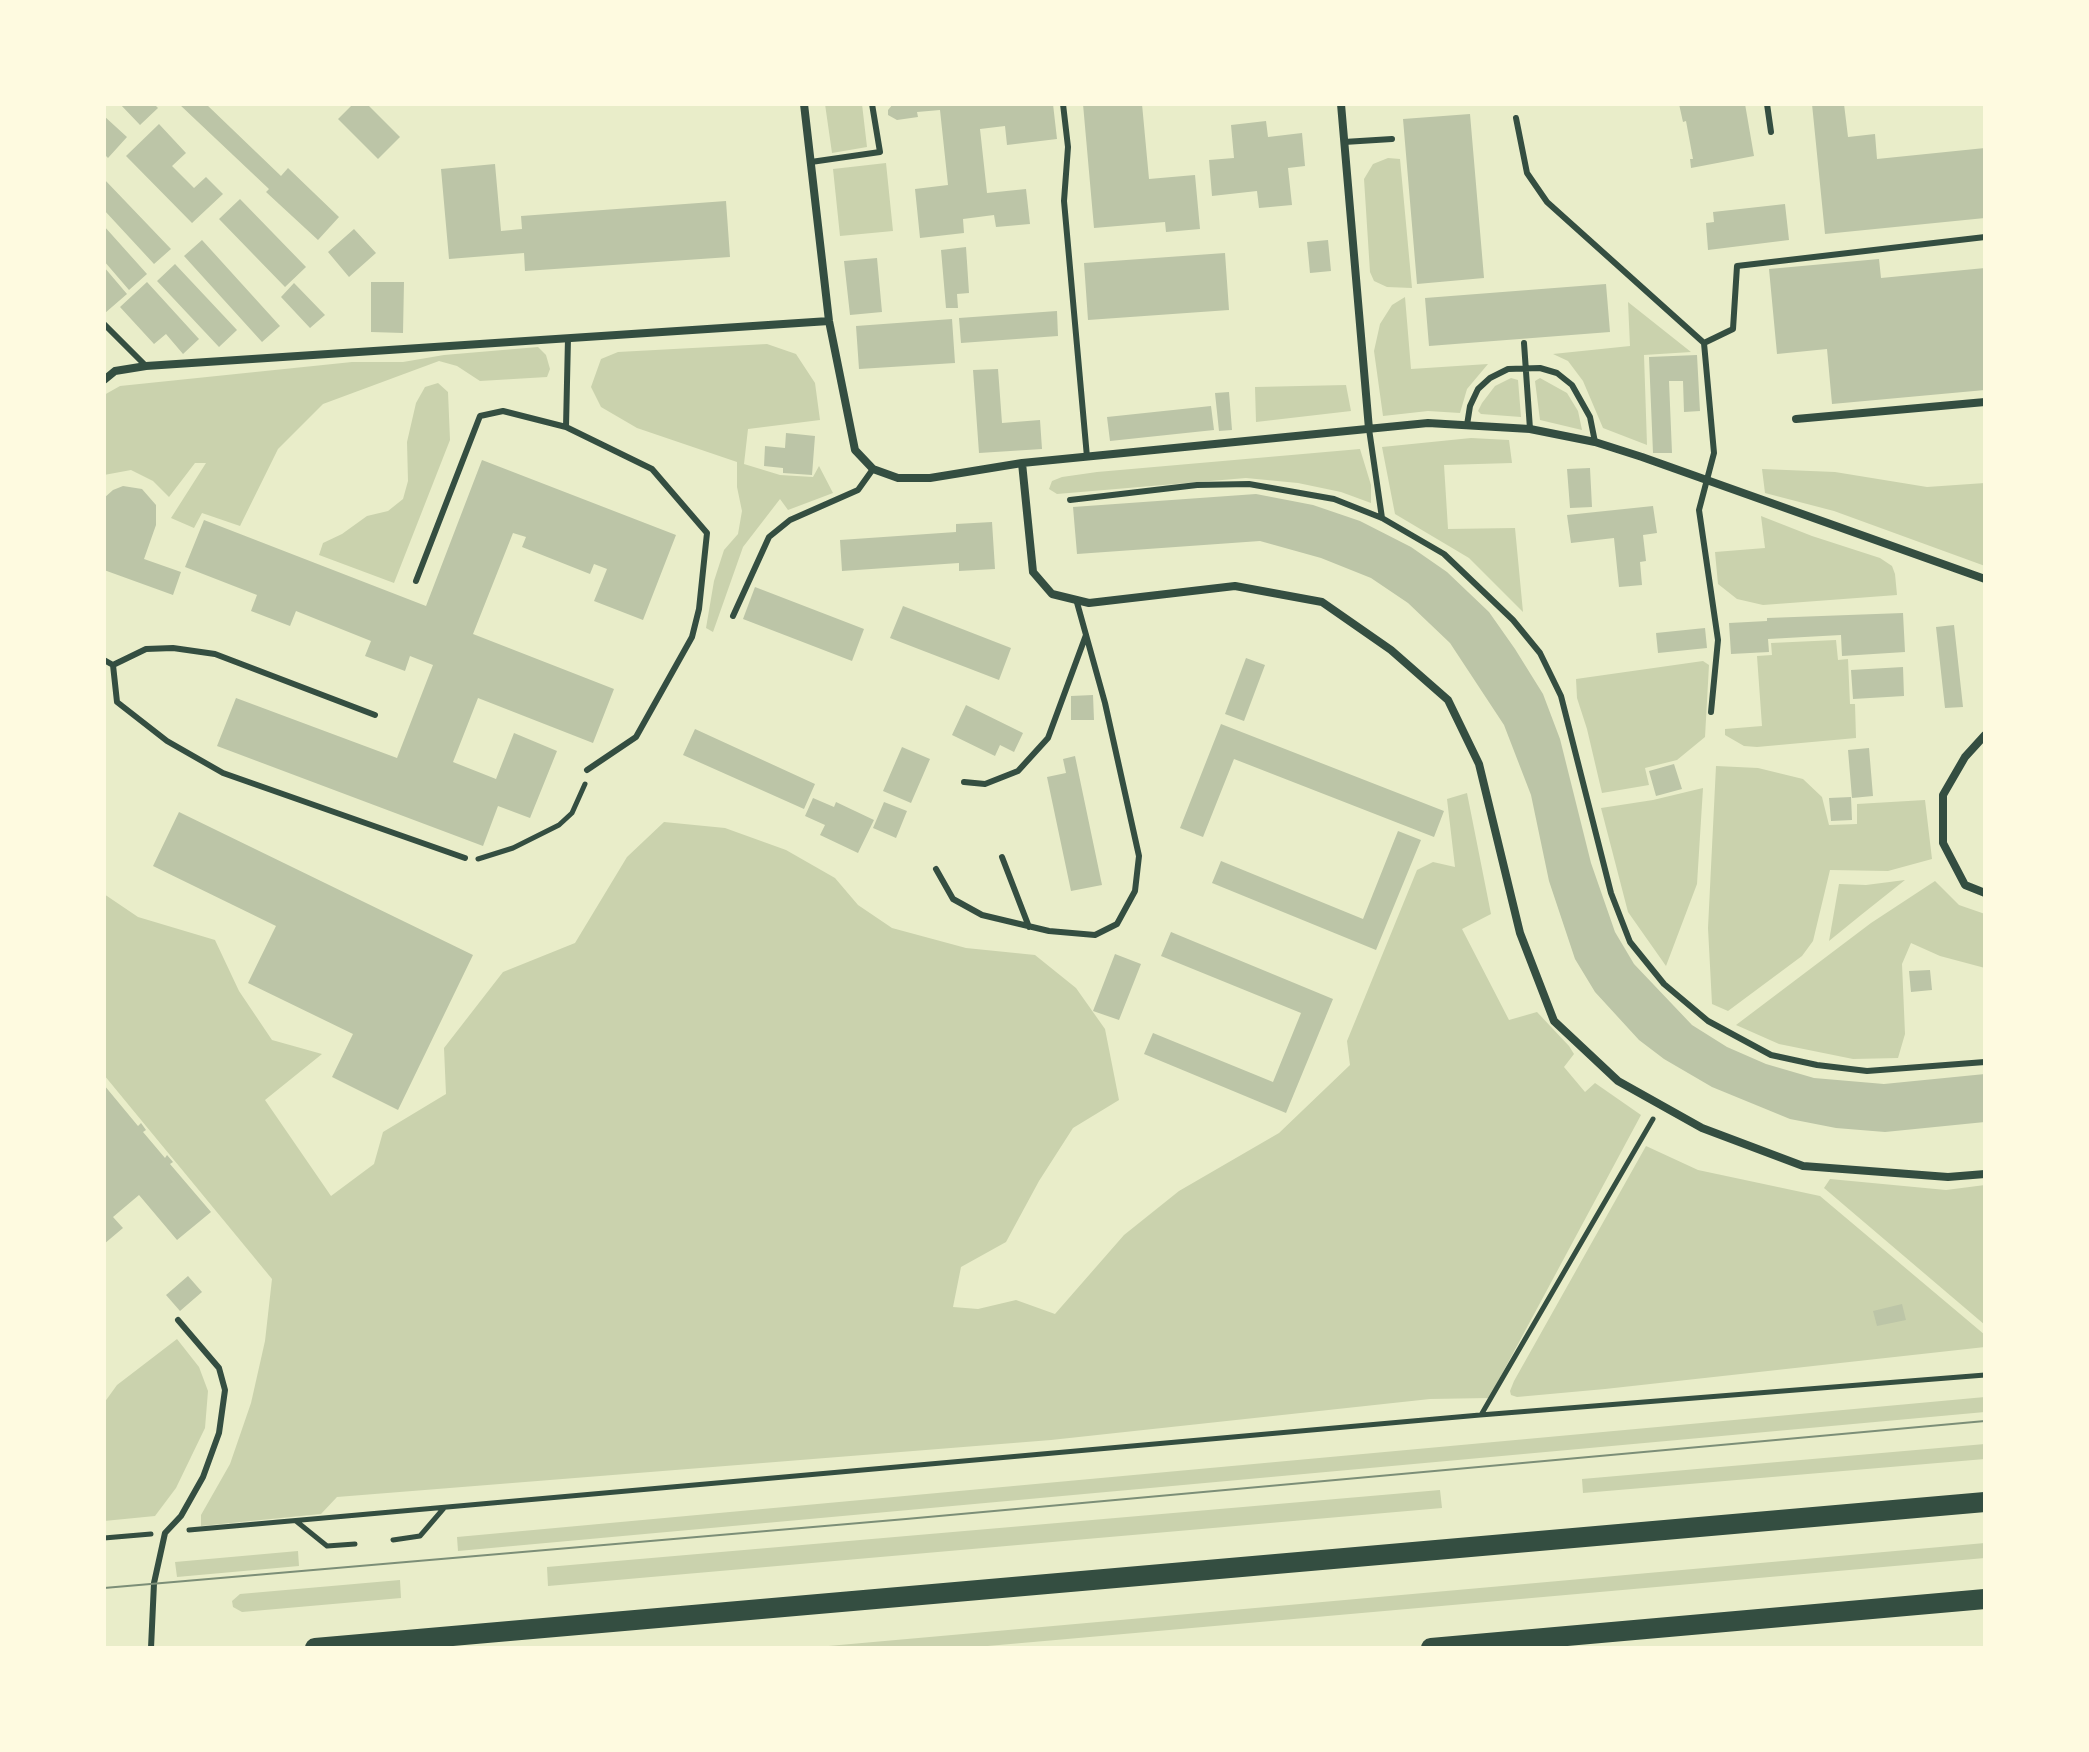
<!DOCTYPE html>
<html>
<head>
<meta charset="utf-8">
<style>
  body { margin:0 }
  #map { position:relative; width:2089px; height:1752px; overflow:hidden; background:#e9edc9; font-family:"Nunito Sans",sans-serif }
  canvas { display:block }
  .frame { position:absolute; inset:0; border:106px solid #fefae0; pointer-events:none }
</style>
</head>
<body>
<div id="map">
<canvas width="2089" height="1752"></canvas>
<div class="frame"></div>
</div>
<script>
const ctx = document.querySelector('canvas').getContext('2d');
ctx.lineJoin = 'round';
function fill(path, color) {
  ctx.fillStyle = color;
  ctx.fill(path, 'evenodd');
}
function toPath(rows) {
  const path = new Path2D();
  for (const r of rows) {
    path.moveTo(r[0], r[1]);
    for (let i = 2; i < r.length; i += 2) path.lineTo(r[i], r[i + 1]);
  }
  return path;
}
function trace(path, color, width, dash) {
  ctx.strokeStyle = color;
  ctx.lineWidth = width;
  ctx.lineCap = dash ? 'butt' : 'round';
  ctx.setLineDash(dash || []);
  ctx.stroke(path);
}
const green = toPath([
  [825,104,862,104,867,147,832,153],
  [1388,158,1400,159,1412,288,1387,287,1374,281,1370,272,1364,179,1373,164],
  [886,163,893,231,840,236,833,169],
  [1405,297,1411,369,1488,364,1467,389,1460,413,1428,411,1383,416,1374,351,1380,324,1392,305],
  [1628,302,1691,352,1644,355,1647,445,1603,428,1583,381,1568,361,1553,354,1630,346],
  [767,344,796,354,815,383,820,420,748,429,744,464,780,475,813,477,819,466,833,493,788,510,780,499,743,547,713,632,706,628,714,581,724,550,738,534,742,511,737,487,737,462,637,428,601,407,591,387,601,359,618,352],
  [538,347,546,355,550,369,547,377,480,381,457,366,439,361,323,404,278,449,240,526,202,513,194,528,171,518,206,463,195,463,169,497,153,481,131,470,104,475,104,395,120,386,352,362,403,362,444,355],
  [1511,378,1518,380,1521,417,1481,414,1478,411,1482,403,1495,386],
  [1540,378,1567,393,1578,411,1582,430,1540,420,1535,381],
  [438,383,448,392,450,440,394,583,319,555,323,543,342,534,367,516,388,511,403,499,408,481,407,442,416,403,425,387],
  [1346,385,1351,411,1256,422,1255,387],
  [1471,438,1509,440,1512,463,1444,465,1448,529,1515,528,1523,612,1469,558,1395,514,1382,447],
  [1360,449,1371,485,1371,503,1341,492,1298,483,1246,478,1057,494,1049,489,1052,481,1062,477,1097,472],
  [1762,469,1835,472,1927,487,1985,483,1985,566,1834,511,1765,493],
  [1761,516,1812,536,1880,558,1892,566,1895,574,1897,595,1763,605,1737,599,1718,584,1715,552,1765,548],
  [1836,640,1838,660,1848,659,1850,704,1855,704,1856,738,1757,747,1744,746,1725,735,1725,729,1762,726,1757,656,1772,655,1771,643],
  [1703,661,1709,665,1705,737,1677,760,1645,768,1649,785,1602,793,1587,729,1577,698,1576,679],
  [1716,766,1758,768,1803,779,1822,797,1829,825,1857,824,1857,804,1925,800,1932,859,1888,871,1830,870,1813,941,1802,956,1728,1011,1712,1004,1708,928],
  [1703,788,1697,884,1666,966,1628,912,1601,808,1653,800],
  [1467,793,1491,914,1462,929,1509,1020,1537,1012,1569,1046,1574,1054,1564,1067,1585,1092,1595,1083,1641,1115,1489,1398,1430,1399,1051,1440,337,1497,321,1514,201,1526,201,1515,230,1464,251,1403,265,1341,272,1279,104,1075,104,894,138,917,215,940,239,991,272,1040,322,1054,265,1100,331,1196,374,1164,383,1132,446,1094,444,1048,503,972,575,943,627,857,664,822,725,828,786,850,835,878,858,905,892,928,966,948,1035,955,1076,988,1105,1029,1119,1100,1073,1128,1039,1181,1006,1242,961,1267,953,1307,978,1309,1016,1300,1055,1314,1124,1235,1179,1191,1279,1133,1350,1065,1347,1041,1417,870,1433,862,1455,867,1447,799],
  [1905,880,1861,915,1829,941,1839,884,1866,885],
  [1935,881,1959,905,1985,914,1985,968,1940,956,1911,943,1902,964,1905,1034,1898,1058,1853,1059,1779,1044,1736,1025,1871,923],
  [1646,1146,1698,1170,1820,1196,1985,1335,1985,1347,1605,1389,1517,1397,1511,1395,1510,1391,1514,1381],
  [1830,1179,1946,1190,1985,1185,1985,1325,1824,1188],
  [177,1339,199,1367,208,1391,205,1428,176,1488,155,1516,104,1521,104,1403,117,1385],
  [1985,1397,1985,1412,458,1551,457,1537],
  [1985,1444,1985,1459,1583,1493,1582,1479],
  [1440,1490,1442,1508,548,1586,547,1567],
  [1985,1543,1985,1558,965,1648,806,1648],
  [298,1551,299,1566,177,1577,175,1562],
  [400,1580,401,1598,242,1612,233,1607,232,1601,240,1594]
]);
const building = toPath([
  [120,104,154,104,158,108,140,125],
  [179,104,206,104,281,176,288,168,339,217,318,240,266,192,269,189],
  [353,104,367,104,400,137,378,159,338,119],
  [893,104,1053,104,1057,139,1007,145,1005,126,980,129,987,193,1026,189,1030,224,996,227,994,215,963,219,964,233,920,238,915,189,948,185,940,110,917,112,918,117,897,120,888,115,888,110],
  [1083,104,1142,104,1149,179,1195,175,1200,229,1166,232,1165,222,1094,228],
  [1679,104,1745,104,1754,156,1691,168,1690,159,1693,159,1686,121,1683,122],
  [1812,104,1844,104,1848,137,1875,134,1877,159,1985,148,1985,218,1825,234],
  [1470,114,1484,278,1417,284,1403,119],
  [104,116,127,137,108,158,104,154],
  [1266,121,1268,137,1302,133,1305,166,1288,168,1292,205,1259,208,1257,191,1212,196,1209,160,1234,158,1231,125],
  [159,124,186,153,172,166,194,188,206,177,223,194,192,223,126,156],
  [495,164,501,231,522,229,521,216,726,201,730,257,525,271,524,253,449,259,441,169],
  [104,179,171,249,154,264,104,210],
  [240,199,306,267,285,287,219,219],
  [1785,204,1789,240,1708,250,1706,223,1714,222,1713,212],
  [104,226,147,274,129,290,104,261],
  [354,229,376,253,349,277,328,252],
  [202,240,280,326,262,342,184,256],
  [1328,240,1331,271,1310,273,1307,242],
  [966,247,969,293,957,294,958,308,946,308,941,250],
  [1225,253,1229,310,1088,320,1084,263],
  [877,258,882,312,850,315,844,261],
  [1879,259,1881,278,1985,268,1985,390,1832,404,1827,349,1777,354,1769,269],
  [175,264,237,330,219,347,157,281],
  [104,267,127,294,105,313,104,311],
  [147,282,199,339,183,354,166,334,154,344,120,307],
  [371,282,404,282,403,333,371,332],
  [294,283,325,315,310,328,281,297],
  [1606,284,1610,332,1429,346,1425,298],
  [1057,311,1058,336,961,343,959,318],
  [952,319,955,363,859,369,856,326],
  [1697,355,1700,411,1684,412,1683,381,1669,381,1672,453,1653,453,1649,357],
  [998,369,1002,423,1040,420,1042,449,979,453,973,370],
  [1229,392,1232,430,1219,431,1215,393],
  [1211,406,1214,430,1110,441,1107,417],
  [786,433,815,436,812,475,783,473,783,468,764,466,765,446,785,448],
  [482,460,676,535,643,620,594,601,607,569,594,564,590,574,522,547,526,537,513,533,473,634,614,689,593,743,478,698,453,762,496,779,514,733,557,751,530,818,498,806,483,846,217,746,236,698,397,758,433,665,410,656,405,671,365,656,371,641,296,611,290,626,251,611,257,595,185,567,204,520,426,606],
  [1590,468,1592,507,1570,508,1567,469],
  [123,486,142,489,156,505,156,525,144,559,181,572,173,595,104,570,104,498,113,490],
  [1256,494,1313,505,1360,521,1411,547,1447,572,1489,612,1515,649,1543,694,1560,739,1591,863,1615,932,1634,964,1692,1025,1727,1047,1766,1064,1814,1078,1884,1084,1985,1074,1985,1122,1885,1132,1836,1128,1790,1119,1712,1087,1664,1059,1639,1040,1595,992,1575,959,1549,881,1531,795,1504,725,1450,643,1408,603,1371,578,1321,558,1260,541,1077,554,1073,507],
  [1653,506,1657,533,1643,535,1646,561,1640,562,1642,585,1619,587,1614,538,1571,543,1567,515],
  [992,522,995,569,959,571,959,563,842,571,840,540,956,532,956,524],
  [755,587,864,629,852,661,743,619],
  [903,606,1011,648,999,680,890,638],
  [1903,613,1905,652,1842,656,1841,635,1768,639,1769,652,1731,654,1729,623,1767,621,1767,618],
  [1954,625,1963,707,1945,708,1936,627],
  [1705,628,1707,648,1658,653,1656,633],
  [1246,658,1265,665,1244,721,1225,714],
  [1903,667,1904,696,1853,699,1851,670],
  [1093,695,1094,720,1071,720,1071,696],
  [966,705,1023,733,1014,752,1000,745,995,756,952,735],
  [1221,724,1444,811,1434,837,1234,759,1203,837,1180,828],
  [695,729,815,784,804,809,683,755],
  [902,747,930,759,911,803,883,791],
  [1869,748,1873,796,1852,798,1848,750],
  [1075,756,1102,885,1071,891,1047,777,1066,773,1063,759],
  [1674,764,1682,789,1656,796,1649,771],
  [1851,797,1852,820,1831,821,1829,798],
  [813,798,834,807,836,802,874,820,858,853,820,835,825,825,805,816],
  [884,802,907,811,896,838,873,828],
  [179,812,473,955,398,1110,332,1077,353,1034,248,983,276,926,153,866],
  [1398,831,1421,840,1376,950,1212,883,1221,861,1363,919],
  [1171,932,1333,999,1286,1113,1144,1054,1153,1033,1273,1082,1301,1013,1161,956],
  [1115,954,1141,964,1119,1020,1093,1011],
  [1930,970,1932,990,1911,992,1909,971],
  [104,1085,138,1126,141,1123,146,1130,143,1132,165,1158,167,1155,173,1162,170,1164,211,1212,177,1240,139,1195,113,1217,123,1228,104,1244],
  [188,1276,202,1292,180,1311,166,1295],
  [1902,1304,1906,1320,1877,1326,1873,1311]
]);
const path = toPath([
  [478,859,513,848,559,825,572,813,585,784],
  [1481,1415,1653,1119],
  [296,1521,327,1546,355,1544],
  [189,1530,1480,1415,1985,1375],
  [104,1538,151,1534],
  [393,1540,420,1536,444,1508]
]);
const service = toPath([
  [1063,104,1068,147,1064,201,1087,457],
  [1767,104,1771,132],
  [1516,118,1527,173,1547,202,1704,343,1714,453,1699,510,1718,640,1711,712],
  [1344,142,1392,139],
  [811,162,880,152,872,104],
  [104,324,146,366],
  [568,338,566,427,652,469,707,533,699,609,692,637,636,737,587,770],
  [1524,343,1530,429],
  [1704,343,1733,329,1737,266,1985,237],
  [1467,425,1470,406,1478,389,1490,378,1508,369,1540,368,1557,373,1572,385,1590,417,1595,442],
  [1369,429,1382,518],
  [1070,500,1197,485,1249,484,1334,499,1382,518,1444,554,1513,620,1540,653,1561,696,1611,893,1630,942,1664,984,1708,1021,1771,1055,1817,1065,1867,1071,1985,1062],
  [416,581,480,416,503,411,566,427],
  [733,616,769,537,790,520,858,490,873,469],
  [104,660,113,665,146,649,173,648,215,654,375,715],
  [113,665,117,702,167,741,223,773,465,858],
  [964,782,985,784,1018,771,1048,738,1086,635],
  [1002,857,1029,927],
  [936,869,953,899,982,915,1049,931,1095,935,1117,924,1135,891,1139,856,1105,703,1076,599],
  [151,1648,154,1583,165,1533,181,1516,203,1477,219,1433,225,1390,219,1368,178,1320]
]);
const minor = toPath([
  [804,104,829,321,855,450,873,469,898,478,930,478,1022,463,1428,423,1530,429,1595,442,1642,457,1985,579],
  [1341,104,1369,429],
  [104,380,115,371,146,366,829,321],
  [1796,419,1985,402],
  [1022,463,1033,572,1052,594,1089,603,1235,586,1322,602,1391,650,1448,700,1479,764,1520,933,1554,1021,1618,1081,1702,1128,1803,1166,1948,1177,1985,1174],
  [1985,735,1965,757,1943,795,1943,843,1965,885,1985,893]
]);
const trunk = toPath([
  [315,1648,1985,1502],
  [1431,1648,1985,1599]
]);
const tram = toPath([
  [104,1588,906,1519,1985,1421]
]);
fill(green, '#cad2ad');
fill(building, '#bcc5a7');
trace(path, '#344e41', 5);
trace(service, '#344e41', 6);
trace(minor, '#344e41', 8);
trace(trunk, '#344e41', 20);
trace(tram, '#7c8e77', 2);
</script>
</body>
</html>
